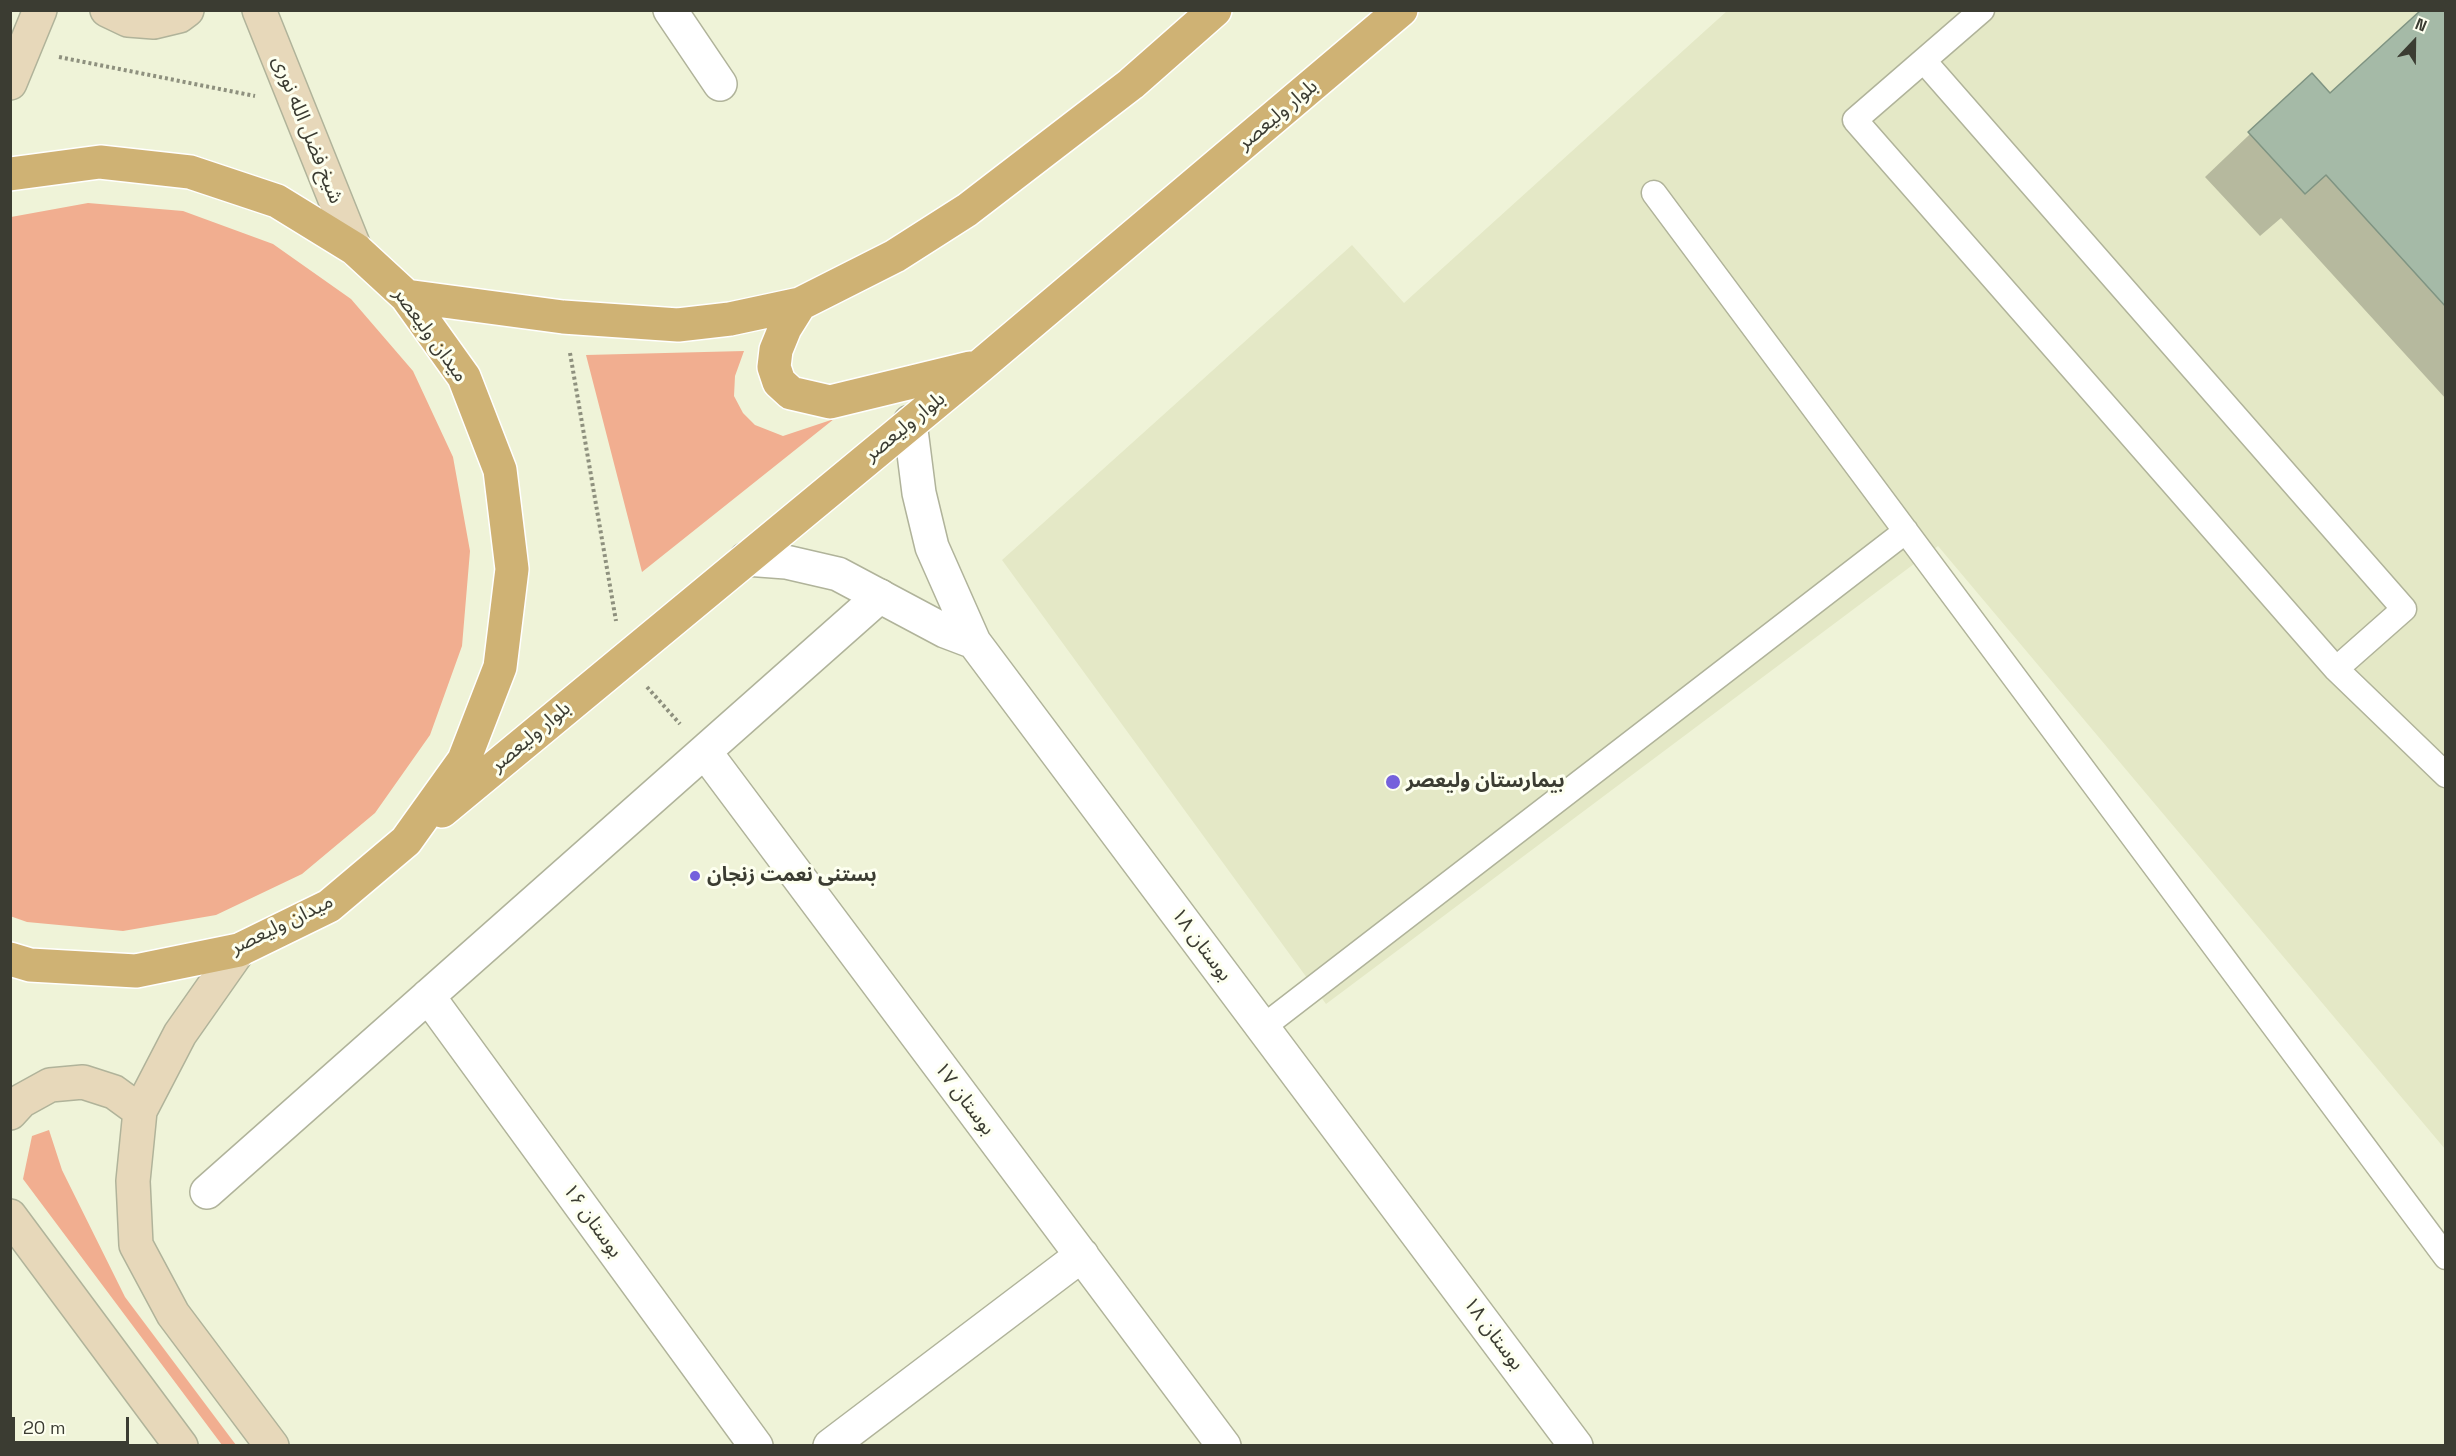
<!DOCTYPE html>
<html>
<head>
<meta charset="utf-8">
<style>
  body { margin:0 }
  #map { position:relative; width:2456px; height:1456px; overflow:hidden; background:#eff3d8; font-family:"Space Grotesk",sans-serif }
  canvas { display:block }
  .frame { position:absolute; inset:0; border:12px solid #3b3c32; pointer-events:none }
  .north { position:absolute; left:2384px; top:12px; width:60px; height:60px; -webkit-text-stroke:4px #fdffef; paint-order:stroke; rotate:22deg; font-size:16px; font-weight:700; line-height:24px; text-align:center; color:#3b3c32 }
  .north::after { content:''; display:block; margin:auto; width:21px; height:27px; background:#3b3c32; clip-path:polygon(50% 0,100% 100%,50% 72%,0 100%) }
  .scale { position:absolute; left:12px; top:1417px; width:117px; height:27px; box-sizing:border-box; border:3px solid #3b3c32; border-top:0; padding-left:8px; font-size:18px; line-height:21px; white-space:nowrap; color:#3b3c32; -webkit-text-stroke:4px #fdffef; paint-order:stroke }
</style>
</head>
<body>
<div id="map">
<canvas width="2456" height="1456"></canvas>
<div class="frame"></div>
<div class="north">N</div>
<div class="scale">20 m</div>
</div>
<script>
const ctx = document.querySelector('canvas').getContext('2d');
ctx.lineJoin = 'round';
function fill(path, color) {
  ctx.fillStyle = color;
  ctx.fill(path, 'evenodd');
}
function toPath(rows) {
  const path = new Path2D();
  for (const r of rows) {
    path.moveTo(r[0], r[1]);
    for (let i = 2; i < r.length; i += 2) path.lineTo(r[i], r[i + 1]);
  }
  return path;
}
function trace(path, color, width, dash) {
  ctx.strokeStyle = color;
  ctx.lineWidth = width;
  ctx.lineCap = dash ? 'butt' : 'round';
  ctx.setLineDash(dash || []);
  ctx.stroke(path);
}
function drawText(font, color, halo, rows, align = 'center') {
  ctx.font = font + ' "Space Grotesk","Noto Sans Arabic",sans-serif';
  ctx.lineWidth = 6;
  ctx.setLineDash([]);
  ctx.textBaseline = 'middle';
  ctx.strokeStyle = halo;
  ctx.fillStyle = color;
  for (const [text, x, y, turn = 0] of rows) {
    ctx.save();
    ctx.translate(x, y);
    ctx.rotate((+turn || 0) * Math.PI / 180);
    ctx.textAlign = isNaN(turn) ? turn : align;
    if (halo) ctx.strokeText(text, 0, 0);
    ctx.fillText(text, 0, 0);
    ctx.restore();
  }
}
const built = toPath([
  [1727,11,2445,11,2445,1149,1938,546,1326,1004,1002,560,1352,245,1404,303]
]);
const green = toPath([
  [88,203,183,211,273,244,351,299,413,371,453,457,470,551,462,646,430,735,375,813,302,874,216,915,123,931,27,922,10,916,11,217],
  [744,351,735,376,734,396,743,413,755,425,783,436,834,419,642,572,586,355],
  [49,1130,62,1170,125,1297,236,1445,222,1445,23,1179,32,1136]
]);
const shadow = toPath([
  [2446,10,2446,399,2281,218,2260,236,2205,177,2312,75,2330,95]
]);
const building = toPath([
  [2421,10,2446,10,2446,307,2326,175,2305,194,2248,132,2312,73,2330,93,2421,10]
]);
const path = toPath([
  [59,57,255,96],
  [570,353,616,621],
  [647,687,680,724]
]);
const service = toPath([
  [1982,10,1855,120,2336,669,2446,775],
  [1924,61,2404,609,2336,669],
  [1654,193,2446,1257],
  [1263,1027,1906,531]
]);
const minor = toPath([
  [670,10,720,84],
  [705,752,1224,1446],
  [428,996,756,1446],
  [207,1192,880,596],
  [830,1446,1082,1255]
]);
const tertiary = toPath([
  [910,422,919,493,932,547,974,642,1576,1446],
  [746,559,786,562,838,574,945,631,974,642]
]);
const secondary = toPath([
  [107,10,128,20,154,22,179,16,187,10],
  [259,10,355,249],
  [10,83,40,10],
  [239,950,180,1034,140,1111,133,1181,136,1245,173,1314,272,1446],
  [10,1113,21,1101,50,1085,83,1082,114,1092,140,1111],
  [10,1216,181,1446]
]);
const primary = toPath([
  [10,174,100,162,190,172,277,201,355,249,406,296,464,377,500,470,512,569,500,667,464,760,406,841,329,906,239,950,136,971,30,965,10,959],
  [406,296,563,317,678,325,730,319,800,304,895,256,967,210,1131,84,1215,10],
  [800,304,785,328,776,350,774,367,779,382,791,393,830,402,970,368],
  [442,811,980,366,1401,10]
]);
const markers = [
  [1393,782,8,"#7561dc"],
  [695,876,6,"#7561dc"]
];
const streetNames = [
  ["بلوار ولیعصر",1278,115,-40],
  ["شیخ فضل الله نوری",307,130,68],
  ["میدان ولیعصر",430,335,54],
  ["بلوار ولیعصر",905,427,-39],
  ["بلوار ولیعصر",531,737,-40],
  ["میدان ولیعصر",282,925,-26],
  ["بوستان ۱۸",1201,945,53],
  ["بوستان ۱۷",964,1099,53],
  ["بوستان ۱۶",592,1221,54],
  ["بوستان ۱۸",1493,1334,53]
];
const poiNames = [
  ["بیمارستان ولیعصر",1406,782],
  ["بستنی نعمت زنجان",707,876]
];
fill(built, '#e4e8c6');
fill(green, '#f1ae90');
fill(shadow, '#0003');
fill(building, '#a5baa7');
trace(building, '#7f9482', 1.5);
trace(service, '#b0b39a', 27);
trace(minor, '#b0b39a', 36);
trace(tertiary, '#b0b39a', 36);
trace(secondary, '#b0b39a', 36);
trace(primary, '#fff', 36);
trace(path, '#8e907e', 4, [3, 3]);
trace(service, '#fff', 24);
trace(minor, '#fff', 33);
trace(tertiary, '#fff', 33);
trace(secondary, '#e7d8ba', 33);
trace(primary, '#cfb274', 33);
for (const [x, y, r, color] of markers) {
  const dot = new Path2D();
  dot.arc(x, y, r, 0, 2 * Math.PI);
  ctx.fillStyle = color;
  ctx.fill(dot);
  trace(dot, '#fdffef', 2);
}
drawText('20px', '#3b3c32', '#fdffef', streetNames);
drawText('bold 20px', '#3b3c32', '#fdffef', poiNames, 'left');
</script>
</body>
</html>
